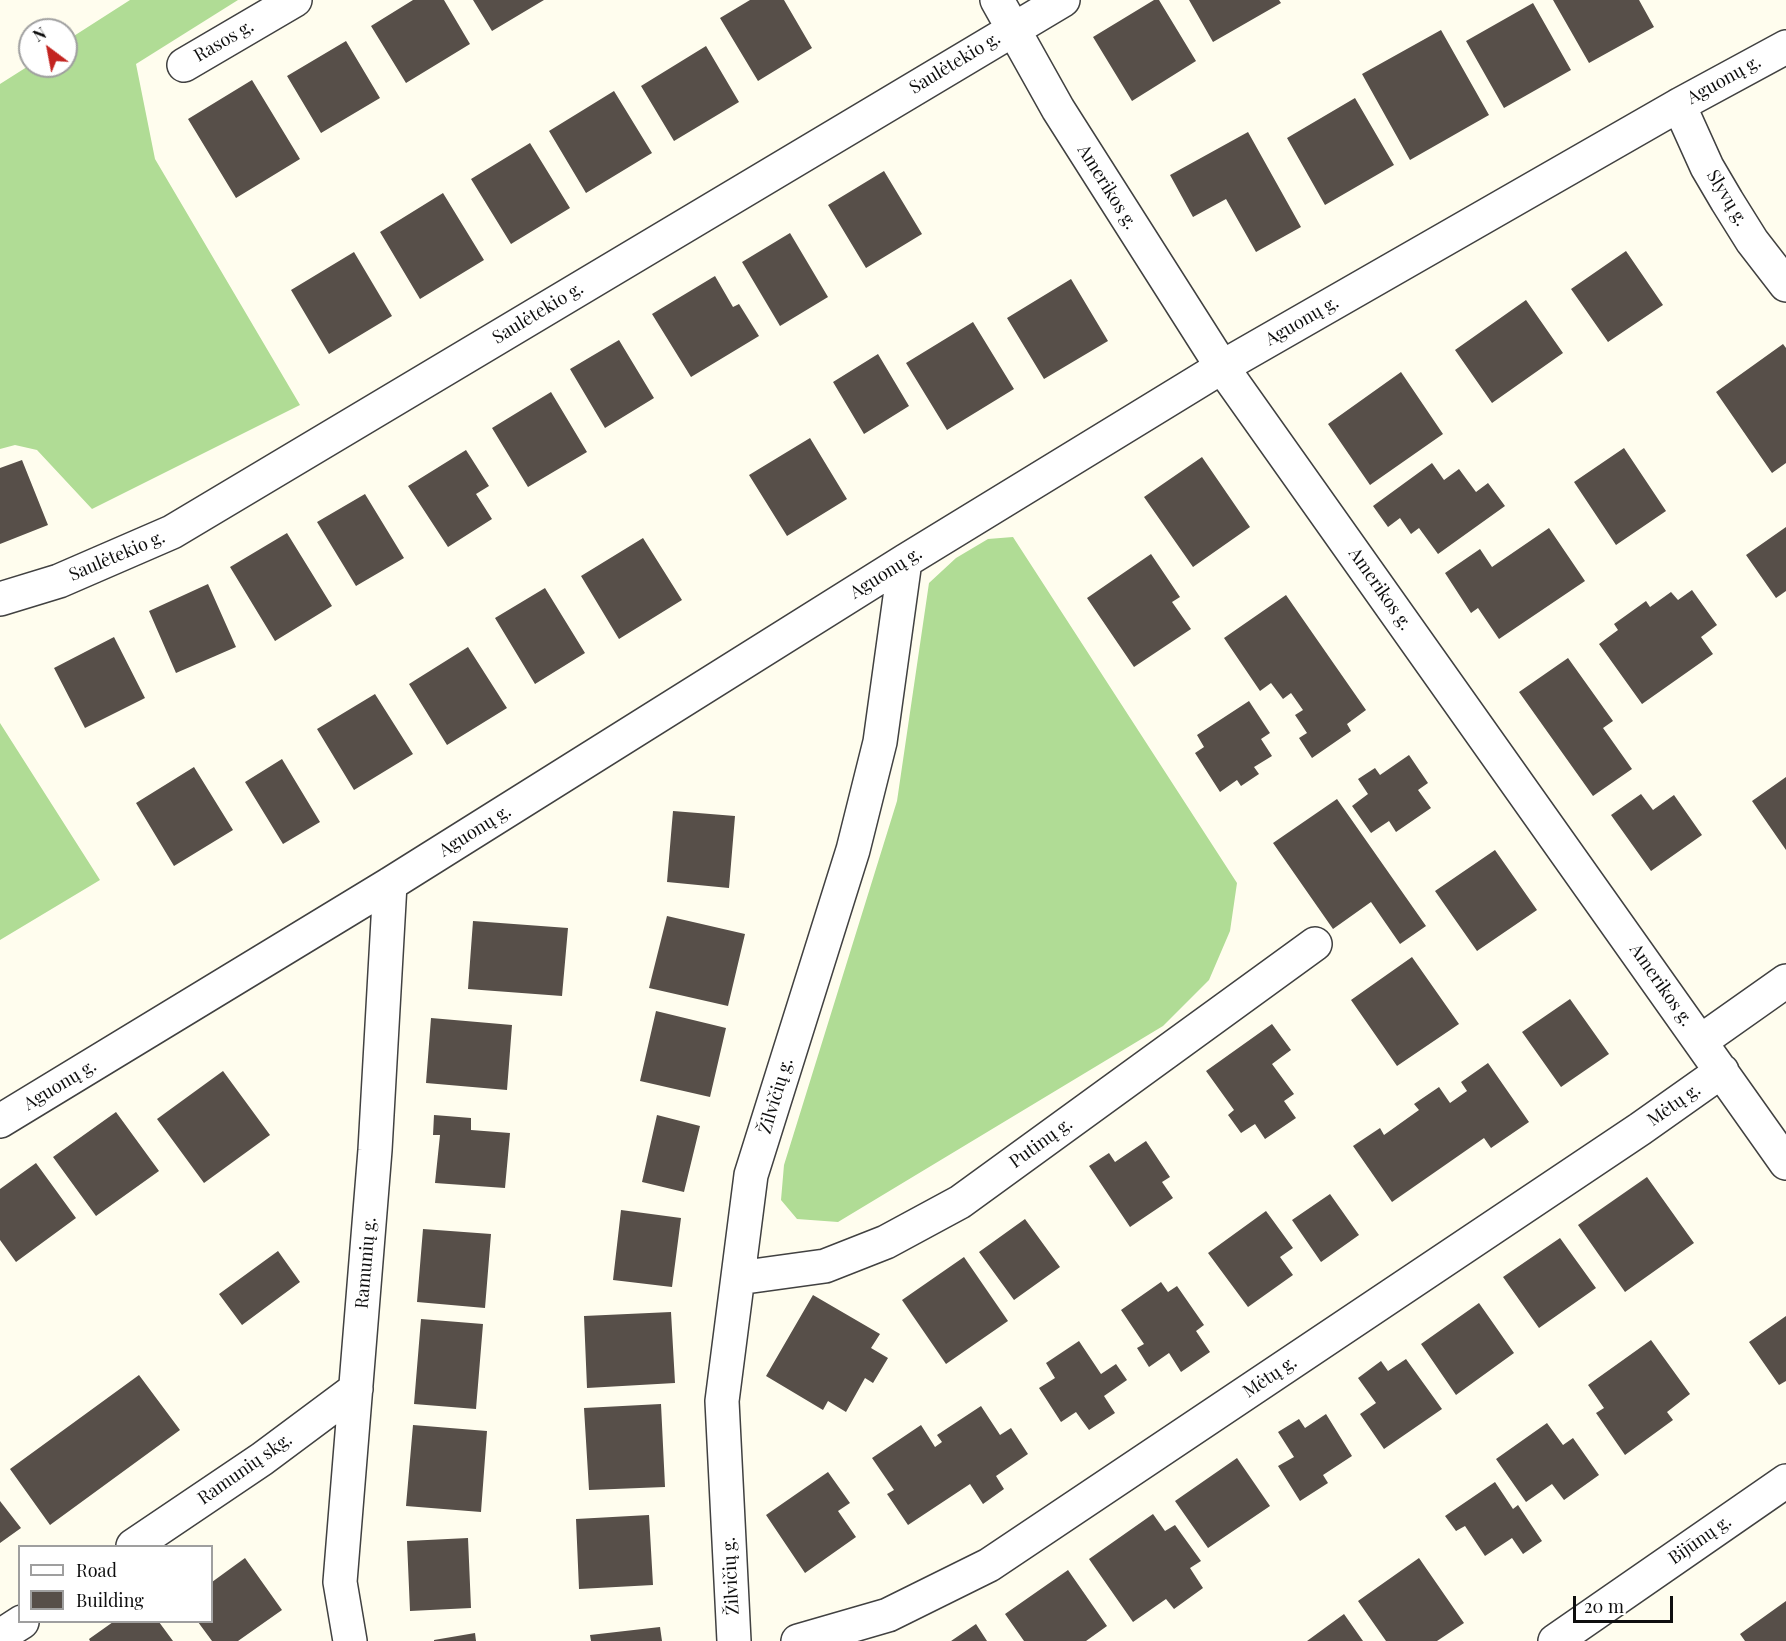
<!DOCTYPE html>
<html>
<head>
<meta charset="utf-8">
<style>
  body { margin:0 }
  #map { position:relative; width:1786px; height:1641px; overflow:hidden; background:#fffdee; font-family:"Playfair Display",serif }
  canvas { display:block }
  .legend { position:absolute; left:18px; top:1545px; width:195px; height:78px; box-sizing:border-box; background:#fff; border:2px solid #9f9f9f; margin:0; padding:8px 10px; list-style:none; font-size:18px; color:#0e0e0e }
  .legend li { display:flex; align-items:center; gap:12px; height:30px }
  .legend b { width:30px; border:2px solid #9f9f9f }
  .north { position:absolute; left:18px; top:18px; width:60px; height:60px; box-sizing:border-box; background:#fff; border:2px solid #9f9f9f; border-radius:50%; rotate:328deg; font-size:16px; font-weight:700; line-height:24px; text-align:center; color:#0e0e0e }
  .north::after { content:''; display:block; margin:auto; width:21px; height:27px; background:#c32420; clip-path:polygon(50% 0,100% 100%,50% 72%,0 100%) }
  .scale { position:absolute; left:1573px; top:1596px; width:100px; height:27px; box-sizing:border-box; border:3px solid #0e0e0e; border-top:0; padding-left:8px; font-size:18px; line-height:21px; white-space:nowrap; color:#0e0e0e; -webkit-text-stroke:4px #fff; paint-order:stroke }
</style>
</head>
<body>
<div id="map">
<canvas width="1786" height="1641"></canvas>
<ul class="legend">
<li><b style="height:8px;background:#fff"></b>Road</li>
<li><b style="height:16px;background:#574f49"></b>Building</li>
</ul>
<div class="north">N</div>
<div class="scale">20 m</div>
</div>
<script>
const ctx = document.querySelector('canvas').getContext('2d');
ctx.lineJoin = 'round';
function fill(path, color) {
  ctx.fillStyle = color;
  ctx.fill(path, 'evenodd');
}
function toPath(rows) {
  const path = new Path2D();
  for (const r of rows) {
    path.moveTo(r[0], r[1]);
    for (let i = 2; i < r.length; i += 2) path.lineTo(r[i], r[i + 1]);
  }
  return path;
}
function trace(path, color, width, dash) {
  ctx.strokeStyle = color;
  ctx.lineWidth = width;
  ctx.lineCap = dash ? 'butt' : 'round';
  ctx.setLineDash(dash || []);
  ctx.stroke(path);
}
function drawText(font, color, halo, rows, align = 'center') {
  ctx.font = font + ' "Playfair Display",serif';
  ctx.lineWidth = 6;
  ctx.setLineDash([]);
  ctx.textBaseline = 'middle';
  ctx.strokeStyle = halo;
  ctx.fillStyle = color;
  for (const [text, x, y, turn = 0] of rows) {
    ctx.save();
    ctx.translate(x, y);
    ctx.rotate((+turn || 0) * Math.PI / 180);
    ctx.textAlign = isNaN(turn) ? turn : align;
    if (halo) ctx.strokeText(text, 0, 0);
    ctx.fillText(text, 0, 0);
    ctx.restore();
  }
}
const forest = toPath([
  [130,0,238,0,136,64,155,159,300,405,92,509,37,450,15,445,0,449,0,84,30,65,66,66,66,41],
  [1013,537,1237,883,1230,931,1209,980,1163,1026,838,1222,797,1219,781,1200,784,1165,897,801,929,583,956,558,988,539],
  [0,723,100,880,0,940]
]);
const building = toPath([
  [413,0,444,0,470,44,406,83,371,26],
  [473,0,544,0,492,31],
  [750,0,784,0,812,48,758,81,720,18],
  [1154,0,1159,0,1196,61,1132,101,1093,37],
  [1189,0,1279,0,1281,3,1213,42],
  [1553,0,1639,0,1654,27,1589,63],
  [1533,3,1571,70,1504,108,1466,41],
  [1441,30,1489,115,1410,160,1362,74],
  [346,41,380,98,321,133,287,76],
  [706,46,739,102,674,141,641,86],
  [252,80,300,159,236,198,188,119],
  [614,91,652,153,586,193,549,131],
  [1355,98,1394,165,1325,205,1287,138],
  [1248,132,1301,227,1256,252,1226,199,1193,217,1170,175],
  [530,143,570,208,511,244,471,179],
  [884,171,922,234,866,268,828,205],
  [443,193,484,260,420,299,380,232],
  [790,233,828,297,780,326,742,262],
  [1626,251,1663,305,1608,342,1571,289],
  [354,252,392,316,329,354,291,290],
  [715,276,733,307,739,304,759,336,691,377,652,314],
  [1071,279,1108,341,1044,379,1007,318],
  [1526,300,1563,353,1492,403,1455,350],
  [973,322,1014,389,947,430,906,363],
  [619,340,654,398,605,428,570,369],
  [1783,344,1786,348,1786,463,1772,473,1716,392],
  [878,354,909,406,864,434,833,382],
  [1401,372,1443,434,1370,485,1328,424],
  [551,392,587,452,528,487,492,428],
  [810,438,847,499,787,536,749,475],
  [1624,448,1666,511,1616,545,1574,482],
  [466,450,489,486,476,494,492,519,448,547,408,486],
  [1202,457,1250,527,1193,567,1144,497],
  [22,460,48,525,0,544,0,468],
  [1432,463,1444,480,1459,469,1476,492,1488,483,1505,506,1438,554,1419,528,1411,534,1400,518,1388,527,1373,506],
  [365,494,404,558,356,586,317,522],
  [1786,527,1786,591,1776,598,1746,555],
  [1549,528,1585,581,1499,639,1478,608,1471,613,1445,573,1480,549,1492,567],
  [287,533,332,606,275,641,230,567],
  [643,538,682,600,619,639,581,576],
  [1151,554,1180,597,1172,602,1191,629,1134,667,1087,598],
  [208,584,236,647,176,673,149,611],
  [545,588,585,653,535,684,495,618],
  [1692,590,1717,625,1701,637,1713,654,1642,704,1599,644,1618,630,1614,624,1646,601,1650,607,1671,592,1678,600],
  [1286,595,1366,710,1347,724,1351,731,1312,758,1299,738,1307,733,1295,715,1303,710,1291,693,1283,699,1271,683,1260,691,1224,638],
  [114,637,145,698,85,728,54,668],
  [468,647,507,708,447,745,409,684],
  [1568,658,1613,721,1603,728,1632,769,1593,796,1519,692],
  [375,694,413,754,354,790,317,729],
  [1249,701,1270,733,1261,739,1272,756,1254,767,1259,774,1241,786,1237,780,1220,792,1195,753,1204,747,1197,735],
  [1409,755,1428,783,1418,790,1431,808,1396,832,1389,821,1371,833,1352,806,1368,794,1358,779,1375,768,1380,775],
  [282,759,320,822,283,844,245,782],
  [194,767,233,830,174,866,136,803],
  [1786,777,1786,850,1752,801],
  [1641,794,1653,810,1674,795,1702,835,1651,871,1611,815],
  [1337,799,1426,926,1400,944,1371,902,1333,929,1273,843],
  [673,811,735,816,729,888,667,882],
  [1495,850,1537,910,1477,951,1435,891],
  [667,916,745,934,728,1006,649,988],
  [473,921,568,928,562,996,468,989],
  [1412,957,1459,1024,1397,1066,1351,1000],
  [1570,999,1609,1054,1561,1087,1522,1032],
  [656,1011,726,1028,710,1097,640,1081],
  [431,1018,512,1025,507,1090,426,1083],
  [1272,1024,1291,1050,1272,1064,1294,1094,1284,1101,1296,1118,1265,1139,1255,1124,1241,1133,1228,1115,1234,1110,1206,1071],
  [1488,1063,1529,1122,1491,1148,1484,1138,1392,1202,1353,1146,1380,1128,1384,1135,1419,1110,1414,1104,1439,1087,1450,1103,1467,1091,1461,1082],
  [223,1071,270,1135,204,1183,157,1119],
  [116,1112,159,1171,96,1216,53,1157],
  [434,1115,471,1118,471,1130,510,1133,505,1188,435,1183,440,1135,433,1135],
  [657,1115,700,1126,684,1192,642,1182],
  [1146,1141,1170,1177,1162,1182,1173,1198,1130,1227,1089,1166,1109,1153,1115,1162],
  [36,1163,76,1218,16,1262,0,1240,0,1189],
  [1647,1177,1694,1243,1625,1292,1578,1225],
  [1330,1194,1359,1235,1321,1262,1292,1220],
  [621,1210,681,1218,672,1287,613,1280],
  [1266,1211,1293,1248,1280,1257,1293,1275,1248,1307,1208,1253],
  [1025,1219,1060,1267,1014,1300,979,1252],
  [423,1229,491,1234,485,1308,417,1302],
  [1560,1238,1596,1288,1539,1328,1503,1277],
  [278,1251,300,1282,242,1325,219,1294],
  [964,1257,1008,1321,946,1364,902,1300],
  [1161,1282,1168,1292,1177,1286,1204,1325,1196,1331,1210,1352,1181,1372,1169,1353,1149,1367,1137,1348,1144,1344,1121,1310],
  [813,1295,880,1334,871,1348,888,1358,873,1383,865,1378,846,1412,828,1401,823,1410,766,1376],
  [1479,1303,1514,1353,1456,1395,1421,1344],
  [671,1312,675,1383,587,1388,584,1316],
  [1786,1316,1786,1381,1779,1385,1749,1342],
  [421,1319,483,1324,476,1409,414,1404],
  [1651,1340,1690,1394,1667,1412,1673,1420,1625,1455,1596,1413,1604,1408,1588,1385],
  [1079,1341,1101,1374,1116,1364,1127,1380,1104,1396,1115,1413,1089,1430,1076,1412,1061,1422,1039,1388,1055,1378,1046,1363],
  [1406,1359,1442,1409,1384,1449,1360,1414,1376,1403,1358,1378,1381,1361,1388,1371],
  [139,1375,180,1430,50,1525,10,1469],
  [661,1404,665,1487,589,1490,584,1408],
  [981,1406,1000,1435,1011,1428,1028,1454,996,1476,1004,1489,983,1504,970,1484,908,1525,887,1494,894,1490,872,1458,921,1425,935,1447,942,1442,937,1435],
  [1326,1414,1352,1456,1323,1475,1328,1483,1300,1501,1278,1466,1294,1457,1278,1432,1299,1419,1305,1428],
  [1547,1423,1563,1445,1573,1438,1599,1475,1564,1500,1552,1484,1526,1502,1496,1459],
  [413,1425,487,1431,481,1512,406,1506],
  [1237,1458,1270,1506,1208,1548,1175,1501],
  [828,1472,850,1503,838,1511,856,1537,805,1573,766,1515],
  [1495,1482,1513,1509,1518,1505,1542,1541,1523,1554,1512,1538,1485,1556,1465,1526,1456,1531,1445,1516],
  [0,1501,21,1528,0,1543],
  [1153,1514,1165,1531,1175,1525,1201,1561,1190,1568,1203,1588,1174,1609,1166,1599,1133,1622,1089,1559],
  [649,1515,653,1585,579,1589,576,1519],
  [468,1538,471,1608,410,1611,407,1541],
  [245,1558,282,1610,238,1641,212,1641,198,1622,212,1622,212,1582],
  [1419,1558,1464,1623,1437,1641,1386,1641,1358,1601],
  [1068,1570,1107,1626,1086,1641,1024,1641,1005,1614],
  [1786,1601,1786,1641,1745,1641,1740,1634],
  [1344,1614,1363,1641,1307,1641],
  [113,1622,159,1622,173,1641,90,1641,89,1639],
  [976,1624,987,1641,951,1641],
  [660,1627,662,1641,591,1641,590,1635],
  [475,1633,476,1641,434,1641,434,1640]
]);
const minor = toPath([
  [997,0,1058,109,1222,367,1786,1163],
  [184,65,295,0],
  [1679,105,1707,167,1727,201,1752,241,1786,285],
  [0,599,59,581,172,532,1063,0],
  [1701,1041,1786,981],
  [0,1121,390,884,905,561,1222,367,1679,105,1786,47],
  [738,1278,825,1266,886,1242,960,1202,1315,944],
  [133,1546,262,1459,356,1389],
  [0,1636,22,1622],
  [350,1641,340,1582,375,1150,390,884],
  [734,1641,722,1401,751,1175,853,850,880,742,905,561],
  [798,1641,888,1615,989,1565,1640,1129,1722,1071],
  [1555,1641,1786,1481]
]);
const streetNames = [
  ["Rasos g.",224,41,-30],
  ["Saulėtekio g.",955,63,-31],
  ["Aguonų g.",1724,80,-29],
  ["Amerikos g.",1107,187,58],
  ["Slyvų g.",1727,198,59],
  ["Saulėtekio g.",538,313,-31],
  ["Aguonų g.",1302,321,-30],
  ["Saulėtekio g.",117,556,-23],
  ["Aguonų g.",886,573,-32],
  ["Amerikos g.",1380,589,55],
  ["Aguonų g.",475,831,-32],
  ["Amerikos g.",1661,985,55],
  ["Aguonų g.",60,1085,-31],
  ["Žilvičių g.",776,1096,-73],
  ["Mėtų g.",1674,1105,-35],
  ["Putinų g.",1041,1143,-36],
  ["Ramunių g.",366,1263,-85],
  ["Mėtų g.",1270,1377,-34],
  ["Ramunių skg.",245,1469,-35],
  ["Bijūnų g.",1700,1540,-35],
  ["Žilvičių g.",731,1576,-93]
];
fill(forest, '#b0dc95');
fill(building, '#574f49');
trace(minor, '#414141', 36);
trace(minor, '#fff', 33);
drawText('18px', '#0e0e0e', '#fff', streetNames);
</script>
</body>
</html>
